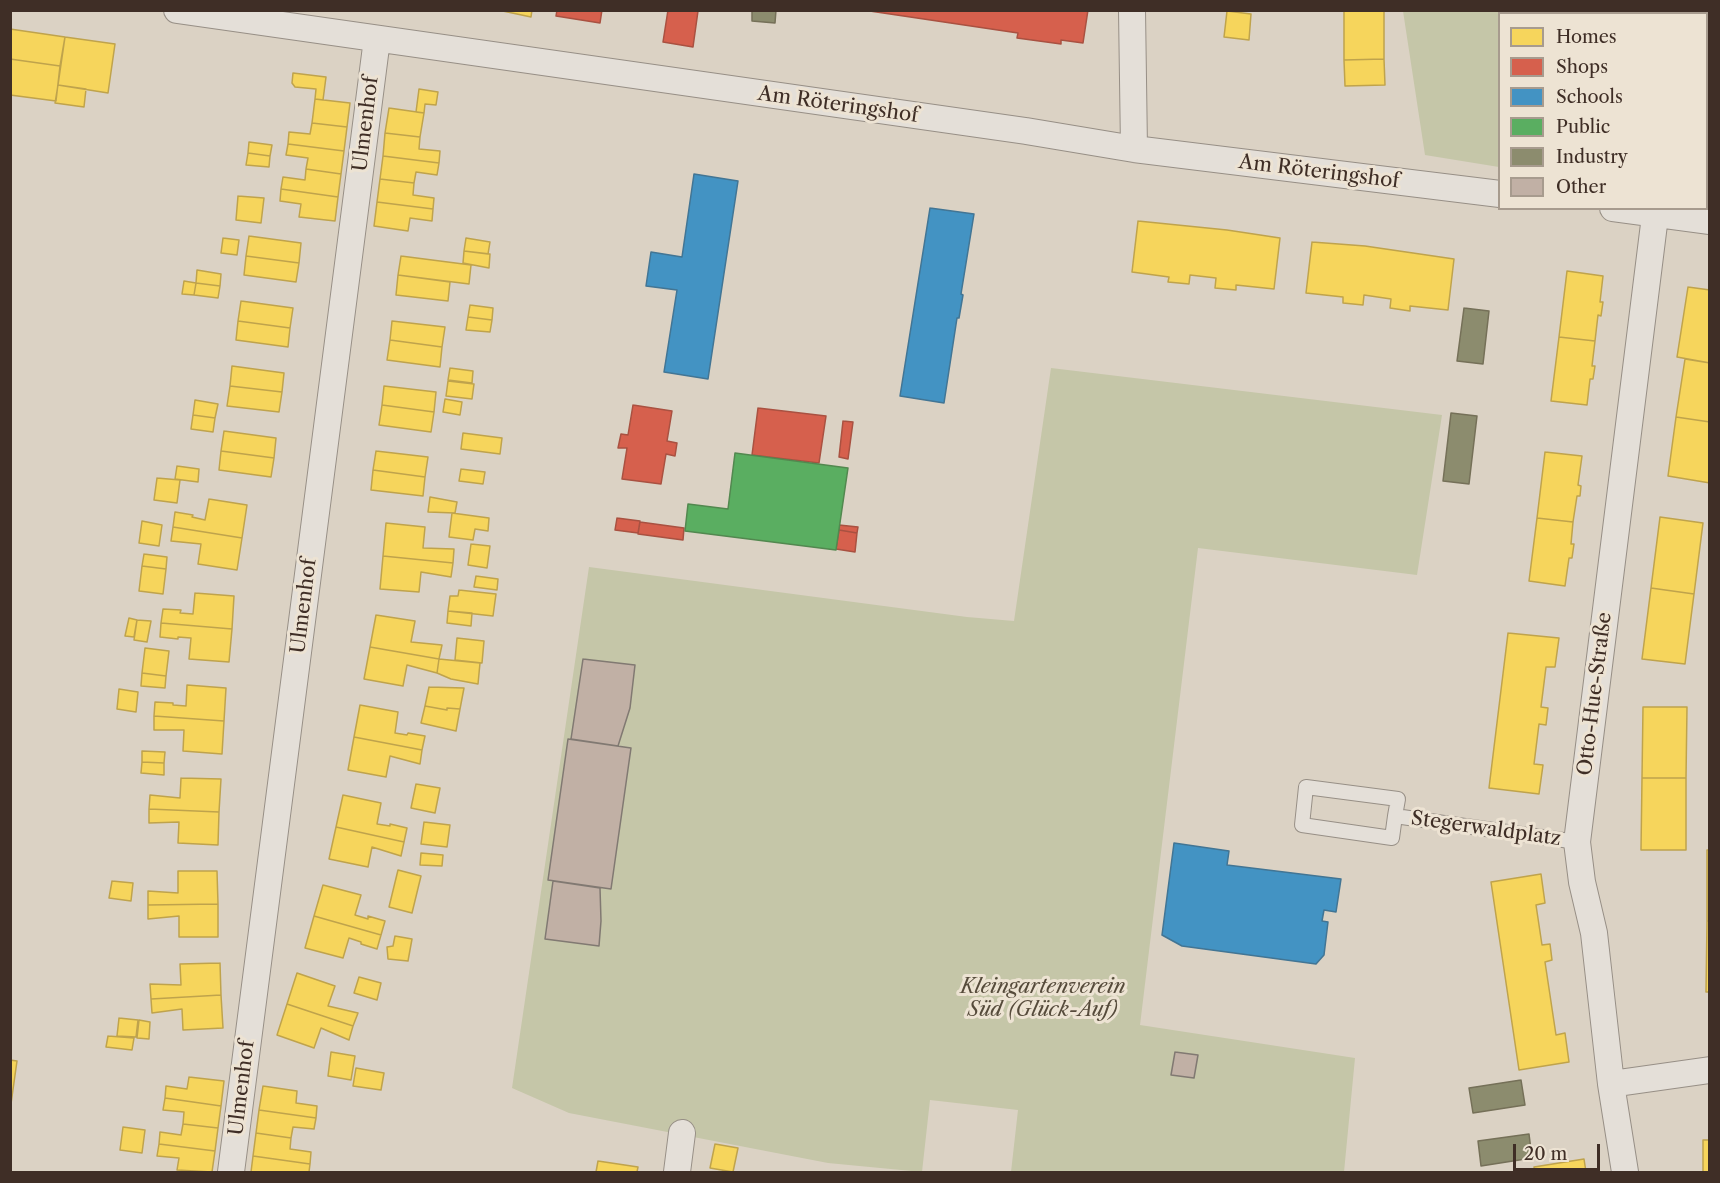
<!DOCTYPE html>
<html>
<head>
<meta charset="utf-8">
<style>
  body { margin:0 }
  #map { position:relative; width:1720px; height:1183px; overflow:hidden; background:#dbd2c4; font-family:"Libre Caslon Text",serif }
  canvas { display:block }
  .frame { position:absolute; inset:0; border:12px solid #3f2e26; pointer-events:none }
  .legend { position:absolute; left:1498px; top:12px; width:210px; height:198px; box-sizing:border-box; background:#ede3d3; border:2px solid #a79b8e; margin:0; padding:8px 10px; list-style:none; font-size:18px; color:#3f2e26 }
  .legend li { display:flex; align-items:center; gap:12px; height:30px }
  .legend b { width:30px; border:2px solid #a79b8e }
  .scale { position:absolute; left:1513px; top:1144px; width:87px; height:27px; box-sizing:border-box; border:3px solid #3f2e26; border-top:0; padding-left:8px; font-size:18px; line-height:21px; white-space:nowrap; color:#3f2e26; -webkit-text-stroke:4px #ede3d3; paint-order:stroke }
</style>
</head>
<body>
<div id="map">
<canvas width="1720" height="1183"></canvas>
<div class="frame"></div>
<ul class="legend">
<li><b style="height:16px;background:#f6d55c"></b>Homes</li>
<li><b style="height:16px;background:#d6604d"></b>Shops</li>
<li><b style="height:16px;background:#4393c3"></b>Schools</li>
<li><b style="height:16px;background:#5aae61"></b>Public</li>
<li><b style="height:16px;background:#8c8c6e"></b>Industry</li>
<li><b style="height:16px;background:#c1b0a5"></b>Other</li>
</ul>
<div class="scale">20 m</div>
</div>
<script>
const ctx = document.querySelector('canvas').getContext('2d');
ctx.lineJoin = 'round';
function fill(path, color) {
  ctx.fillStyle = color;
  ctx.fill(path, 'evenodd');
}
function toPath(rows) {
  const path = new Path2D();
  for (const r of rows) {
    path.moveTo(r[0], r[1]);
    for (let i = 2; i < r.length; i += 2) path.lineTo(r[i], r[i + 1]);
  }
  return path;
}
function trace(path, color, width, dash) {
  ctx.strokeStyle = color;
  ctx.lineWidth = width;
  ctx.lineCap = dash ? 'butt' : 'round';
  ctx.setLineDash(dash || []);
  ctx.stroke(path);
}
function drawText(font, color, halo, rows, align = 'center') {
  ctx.font = font + ' "Libre Caslon Text",serif';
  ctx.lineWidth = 6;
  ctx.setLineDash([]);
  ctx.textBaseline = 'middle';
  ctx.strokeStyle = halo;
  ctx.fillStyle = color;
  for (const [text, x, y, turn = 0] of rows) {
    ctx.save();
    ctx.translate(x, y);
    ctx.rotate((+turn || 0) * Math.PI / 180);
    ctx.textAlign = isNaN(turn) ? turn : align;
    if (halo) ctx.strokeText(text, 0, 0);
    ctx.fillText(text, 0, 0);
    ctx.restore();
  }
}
const green = toPath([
  [1403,11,1403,10,1671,11,1671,14,1500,14,1499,167,1425,155],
  [1051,368,1442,415,1417,575,1198,548,1140,1025,1355,1058,1344,1172,1011,1172,1018,1110,930,1100,922,1172,828,1163,569,1113,512,1088,589,567,967,617,1014,621]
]);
const homes = toPath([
  [498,10,532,10,531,17,498,10],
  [1344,10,1384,10,1384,59,1344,60,1344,10],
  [1227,11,1251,14,1249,40,1224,37,1227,11],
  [10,29,65,37,60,66,10,59,10,29],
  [65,37,115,44,108,93,58,85,65,37],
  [10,59,60,66,56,101,10,95,10,59],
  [1384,59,1385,85,1345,86,1344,60,1384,59],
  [293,73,326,77,323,100,315,99,316,89,295,87,292,83,293,73],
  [58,85,86,89,84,107,55,103,58,85],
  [419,89,438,92,436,105,425,104,424,113,416,112,419,89],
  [315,99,350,103,347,127,312,123,315,99],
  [389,108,424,113,420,137,385,133,389,108],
  [312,123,347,127,344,151,288,144,289,132,310,134,312,123],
  [385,133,420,137,419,149,440,151,439,163,383,156,385,133],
  [249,142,272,145,270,156,248,153,249,142],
  [288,144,344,151,341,174,306,169,308,158,286,155,288,144],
  [248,153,270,156,269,167,246,165,248,153],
  [383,156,439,163,437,175,416,172,414,183,380,179,383,156],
  [306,169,341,174,338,197,281,189,283,177,305,180,306,169],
  [380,179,414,183,413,195,434,198,433,209,377,202,380,179],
  [281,189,338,197,335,221,299,217,301,204,280,201,281,189],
  [238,196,264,198,261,223,236,220,238,196],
  [377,202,433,209,432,221,410,218,408,231,374,226,377,202],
  [1138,221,1227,230,1280,238,1274,289,1236,285,1236,290,1215,288,1216,278,1190,275,1189,284,1168,282,1169,277,1132,272,1138,221],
  [249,236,301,243,299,263,246,256,249,236],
  [223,238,239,240,237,255,221,253,223,238],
  [466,238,490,242,488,254,464,251,466,238],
  [1312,242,1365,246,1454,259,1448,310,1410,306,1410,311,1390,308,1391,299,1364,295,1363,305,1343,303,1343,297,1306,293,1312,242],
  [464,251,490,254,489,268,463,263,464,251],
  [246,256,299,263,296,282,244,275,246,256],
  [401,256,471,265,469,284,398,275,401,256],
  [197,270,221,274,220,286,196,283,197,270],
  [1567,271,1603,276,1600,302,1603,302,1601,316,1598,315,1595,341,1559,337,1567,271],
  [398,275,450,282,448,301,396,295,398,275],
  [184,281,196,283,194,295,182,294,184,281],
  [196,283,220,286,218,298,194,295,196,283],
  [1688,287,1710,290,1710,363,1677,357,1688,287],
  [241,301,293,308,290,328,238,321,241,301],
  [470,305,493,308,492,320,468,317,470,305],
  [468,317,492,320,490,332,466,330,468,317],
  [238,321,290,328,288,347,236,340,238,321],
  [392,321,445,327,442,347,390,340,392,321],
  [1559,337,1595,341,1592,366,1595,366,1593,379,1590,379,1587,405,1551,401,1559,337],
  [390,340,442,347,440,367,387,360,390,340],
  [1685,359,1710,363,1710,422,1676,417,1685,359],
  [232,366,284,373,282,392,230,386,232,366],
  [450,368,473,371,472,383,448,380,450,368],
  [448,381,474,384,472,399,446,396,448,381],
  [230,386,282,392,279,412,227,406,230,386],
  [384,386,436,392,434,412,382,405,384,386],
  [445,399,462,402,460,415,443,412,445,399],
  [195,400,218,404,215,418,193,415,195,400],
  [382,405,434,412,431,432,379,425,382,405],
  [193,415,215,418,213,432,191,429,193,415],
  [1676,417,1710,422,1710,483,1668,476,1676,417],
  [224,431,276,438,274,458,221,451,224,431],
  [463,433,502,438,500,454,461,449,463,433],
  [221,451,274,458,271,477,219,470,221,451],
  [376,451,428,457,425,477,373,470,376,451],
  [1545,452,1582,456,1578,485,1581,486,1580,496,1577,496,1573,522,1537,518,1545,452],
  [177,466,199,469,198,482,175,479,177,466],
  [461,469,485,472,483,484,459,481,461,469],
  [373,470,425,477,423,496,371,490,373,470],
  [157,478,180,480,177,503,154,500,157,478],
  [430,497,457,502,455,513,428,512,430,497],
  [209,499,247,505,242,538,173,527,175,512,193,515,192,517,205,520,209,499],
  [452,513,489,518,488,531,475,529,473,540,449,537,452,513],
  [1660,517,1703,523,1694,594,1651,588,1660,517],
  [1537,518,1573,522,1571,544,1574,544,1572,558,1569,558,1565,586,1529,581,1537,518],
  [142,521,162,525,159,546,139,543,142,521],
  [386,523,425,527,423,548,454,549,453,563,383,556,386,523],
  [173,527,242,538,237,570,198,564,201,544,171,541,173,527],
  [471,544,490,546,487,568,468,565,471,544],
  [144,554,167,557,166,569,142,566,144,554],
  [383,556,453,563,451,577,421,572,419,592,380,589,383,556],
  [142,566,166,569,163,594,139,591,142,566],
  [476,576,498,579,497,590,474,587,476,576],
  [1651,588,1694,594,1685,664,1642,659,1651,588],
  [459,590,496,594,493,616,448,611,450,596,458,596,459,590],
  [195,593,234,596,232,629,161,623,163,609,181,610,180,613,193,614,195,593],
  [448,611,472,613,471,626,447,623,448,611],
  [376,615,415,621,411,642,442,645,439,659,370,647,376,615],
  [129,618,137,620,134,637,125,636,129,618],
  [137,620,151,621,147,642,134,640,137,620],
  [161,623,232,629,229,662,189,659,191,638,178,637,178,639,160,637,161,623],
  [1508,633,1559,638,1555,667,1546,667,1541,707,1548,708,1546,725,1539,724,1534,764,1543,765,1539,794,1489,788,1508,633],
  [457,638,484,641,482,663,455,660,457,638],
  [370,647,439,659,437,673,407,665,403,686,364,679,370,647],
  [145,648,169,651,166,676,142,673,145,648],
  [439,659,480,663,478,684,451,679,437,673,439,659],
  [142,673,166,676,165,688,141,686,142,673],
  [187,685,226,688,224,721,154,716,155,702,173,703,173,705,186,706,187,685],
  [429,687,464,688,460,709,447,708,447,710,425,706,429,687],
  [119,689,138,692,136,712,117,709,119,689],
  [360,705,398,712,395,733,407,735,408,733,425,736,422,750,354,737,360,705],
  [425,706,447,710,447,708,460,709,456,731,421,723,425,706],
  [1643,707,1687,707,1686,778,1642,778,1643,707],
  [154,716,224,721,222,754,183,751,184,730,154,730,154,716],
  [354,737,422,750,420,764,390,756,386,777,348,770,354,737],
  [142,751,165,752,164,763,142,762,142,751],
  [142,762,164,763,164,775,141,773,142,762],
  [181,778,221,779,219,812,149,809,150,795,180,798,181,778],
  [1642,778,1686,778,1686,850,1641,850,1642,778],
  [416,784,440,788,435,813,411,808,416,784],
  [343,795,381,803,377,824,390,826,390,824,407,828,404,842,336,827,343,795],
  [149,809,219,812,218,845,178,843,179,822,149,823,149,809],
  [424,822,450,825,447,847,421,844,424,822],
  [336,827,404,842,401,856,372,847,368,867,329,859,336,827],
  [1707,850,1710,850,1710,921,1707,921,1707,850],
  [421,853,443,855,442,866,420,865,421,853],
  [398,870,421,876,412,913,389,907,398,870],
  [178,871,217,871,218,904,148,905,148,891,178,893,178,871],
  [1541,874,1545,903,1536,905,1542,945,1550,944,1552,960,1545,962,1556,1035,1565,1033,1569,1062,1519,1070,1491,882,1541,874],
  [112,881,133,883,131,901,109,898,112,881],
  [323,885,361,895,355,915,368,919,368,916,385,921,381,935,314,916,323,885],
  [218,904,218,937,179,937,179,916,148,919,148,905,218,904],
  [314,916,381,935,377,949,361,944,361,942,349,938,343,958,305,948,314,916],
  [1707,921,1710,921,1710,992,1706,992,1707,921],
  [395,936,412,939,408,961,388,959,387,947,393,946,395,936],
  [220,963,221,995,151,999,150,984,181,985,180,964,220,963],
  [297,973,335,986,328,1006,358,1013,353,1026,287,1004,297,973],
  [359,977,381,983,377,1000,354,993,359,977],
  [221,995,223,1028,183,1030,182,1009,152,1013,151,999,221,995],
  [287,1004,353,1026,349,1040,321,1028,314,1048,277,1035,287,1004],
  [119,1018,138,1020,136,1037,117,1036,119,1018],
  [139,1020,150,1022,149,1039,137,1038,139,1020],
  [108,1036,134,1038,132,1050,106,1047,108,1036],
  [331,1052,355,1056,351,1080,328,1076,331,1052],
  [10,1060,17,1061,10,1111,10,1060],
  [356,1068,384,1073,381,1090,353,1086,356,1068],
  [189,1077,224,1081,221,1106,165,1098,166,1086,187,1089,189,1077],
  [263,1086,297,1091,296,1103,317,1106,316,1118,259,1110,263,1086],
  [165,1098,221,1106,218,1128,183,1124,184,1112,163,1110,165,1098],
  [259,1110,316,1118,314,1129,293,1127,291,1138,256,1133,259,1110],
  [183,1124,218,1128,215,1151,159,1144,160,1132,181,1135,183,1124],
  [123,1127,145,1130,142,1153,120,1150,123,1127],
  [256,1133,291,1138,290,1149,311,1152,310,1164,253,1156,256,1133],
  [1703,1140,1710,1140,1710,1172,1703,1172,1703,1140],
  [159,1144,215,1151,212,1172,177,1170,179,1158,157,1156,159,1144],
  [715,1144,738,1148,733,1172,710,1168,715,1144],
  [253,1156,310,1164,309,1172,251,1172,253,1156],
  [1584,1159,1586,1172,1535,1172,1534,1167,1584,1159],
  [598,1161,638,1167,637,1172,596,1172,598,1161]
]);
const shops = toPath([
  [557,10,602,10,600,23,556,16,557,10],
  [668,10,698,11,693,47,663,42,668,10],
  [863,10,1088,10,1083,43,1061,40,1061,44,1017,38,1018,33,863,10],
  [633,405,672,411,667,441,677,443,675,456,666,454,661,484,622,479,627,448,618,448,621,434,628,435,633,405],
  [758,408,826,416,819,463,752,455,758,408],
  [843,421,853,422,848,459,839,457,843,421],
  [617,518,640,521,638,533,615,530,617,518],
  [640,522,684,528,683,540,638,534,640,522],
  [839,525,858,527,857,533,839,530,839,525],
  [839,530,857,533,855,552,836,549,839,530]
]);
const schools = toPath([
  [694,174,738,181,708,379,664,372,677,290,646,286,651,252,682,257,694,174],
  [930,208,974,214,961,294,963,295,959,318,957,318,944,403,900,396,930,208],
  [1174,843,1229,851,1227,865,1341,879,1336,912,1324,910,1322,921,1328,922,1324,955,1316,964,1182,946,1162,935,1174,843]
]);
const public = toPath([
  [735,453,848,468,836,550,685,531,688,504,728,509,735,453]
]);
const industry = toPath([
  [752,10,776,10,775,23,752,21,752,10],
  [1464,308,1489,311,1483,364,1457,361,1464,308],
  [1451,413,1477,416,1469,484,1443,481,1451,413],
  [1521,1080,1525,1105,1473,1113,1469,1088,1521,1080],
  [1529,1134,1532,1158,1481,1166,1478,1141,1529,1134]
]);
const building = toPath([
  [583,659,635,665,630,708,618,746,571,739,583,659],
  [568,739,631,748,611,889,548,880,568,739],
  [553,881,600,888,601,921,599,946,545,939,553,881],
  [1175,1052,1198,1055,1194,1078,1171,1075,1175,1052]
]);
const lane = toPath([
  [1395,816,1392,838,1302,825,1306,787,1398,799,1395,816,1577,842]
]);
const street = toPath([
  [177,10,1026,131,1134,149,1500,194],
  [1132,10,1134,149],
  [1696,14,1697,10],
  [1613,208,1710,221],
  [1611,1084,1710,1070],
  [231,1172,377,39],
  [677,1172,682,1133],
  [1625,1172,1611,1084,1594,933,1582,882,1577,842,1656,208]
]);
const streetNames = [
  ["Am Röteringshof",838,105,8],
  ["Ulmenhof",366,124,-83],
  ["Am Röteringshof",1319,172,7],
  ["Ulmenhof",304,606,-83],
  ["Otto-Hue-Straße",1595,694,-83],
  ["Stegerwaldplatz",1486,829,8],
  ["Ulmenhof",242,1088,-83]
];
const parkNames = [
  ["Kleingartenverein",1043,987],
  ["Süd (Glück-Auf)",1043,1010]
];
fill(green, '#c5c6a8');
fill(homes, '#f6d55c');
trace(homes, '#bfa34c', 1.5);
fill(shops, '#d6604d');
trace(shops, '#a95141', 1.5);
fill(schools, '#4393c3');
trace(schools, '#427594', 1.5);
fill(public, '#5aae61');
trace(public, '#52884f', 1.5);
fill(industry, '#8c8c6e');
trace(industry, '#757058', 1.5);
fill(building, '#c1b0a5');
trace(building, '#817972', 1.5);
trace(lane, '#978f86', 16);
trace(street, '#978f86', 28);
trace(lane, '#e4dfd8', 14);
trace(street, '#e4dfd8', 26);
drawText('20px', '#3f2e26', '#ede3d3', streetNames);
drawText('italic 20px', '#564b3b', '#ede3d3', parkNames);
</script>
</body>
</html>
